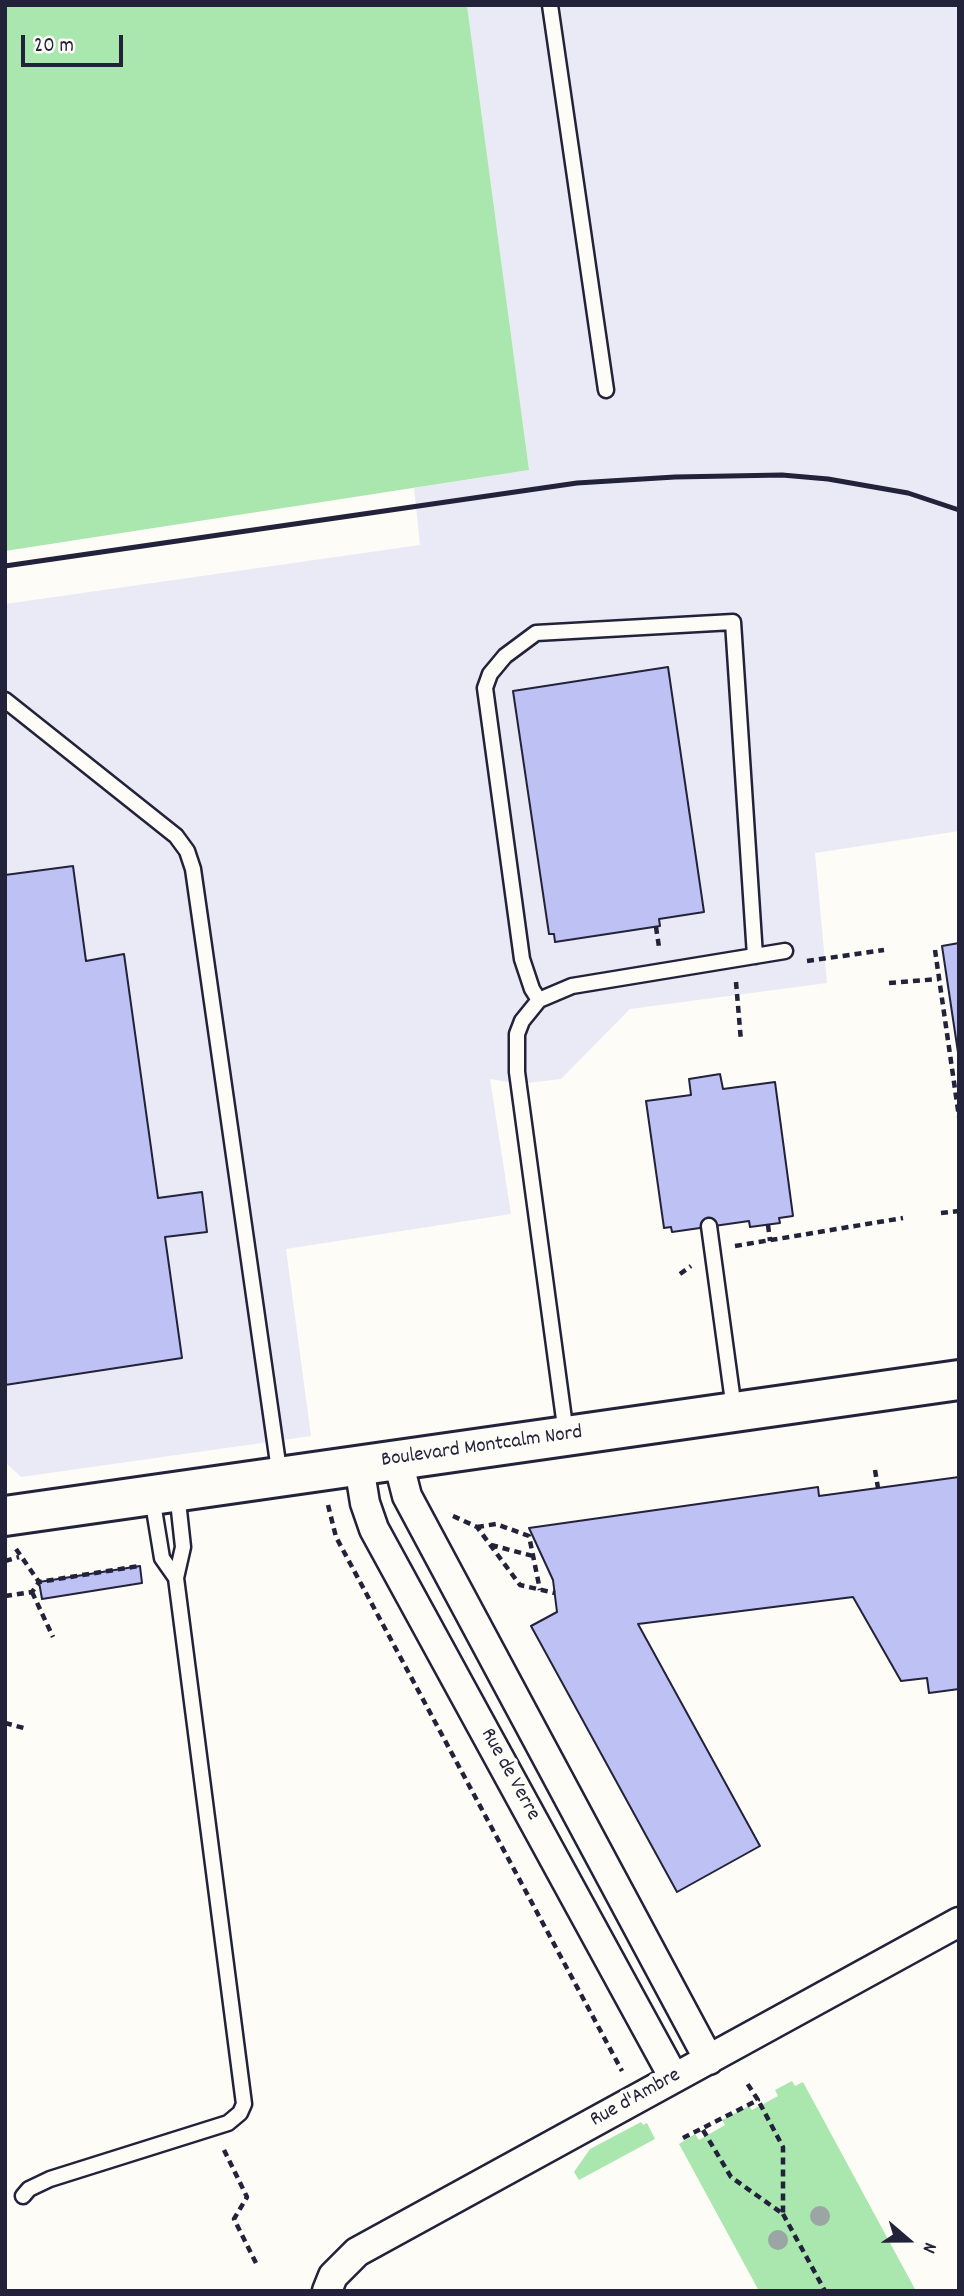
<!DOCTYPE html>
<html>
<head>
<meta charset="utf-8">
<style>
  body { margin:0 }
  #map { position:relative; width:964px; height:2296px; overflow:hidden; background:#fdfcf7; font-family:Dekko,sans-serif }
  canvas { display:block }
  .frame { position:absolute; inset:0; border:7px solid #22223b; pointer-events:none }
  .north { position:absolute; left:873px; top:2205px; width:70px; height:70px; -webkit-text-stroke:5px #fdfcf7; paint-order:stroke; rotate:110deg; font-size:19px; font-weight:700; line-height:28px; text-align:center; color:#22223b }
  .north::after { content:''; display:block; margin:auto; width:24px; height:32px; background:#22223b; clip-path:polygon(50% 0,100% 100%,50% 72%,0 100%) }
  .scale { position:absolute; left:21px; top:35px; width:102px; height:32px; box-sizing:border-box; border:4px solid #22223b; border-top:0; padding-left:9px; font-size:21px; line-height:24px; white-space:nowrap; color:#22223b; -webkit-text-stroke:5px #fdfcf7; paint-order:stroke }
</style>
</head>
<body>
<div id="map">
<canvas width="964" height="2296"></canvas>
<div class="frame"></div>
<div class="north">N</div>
<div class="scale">20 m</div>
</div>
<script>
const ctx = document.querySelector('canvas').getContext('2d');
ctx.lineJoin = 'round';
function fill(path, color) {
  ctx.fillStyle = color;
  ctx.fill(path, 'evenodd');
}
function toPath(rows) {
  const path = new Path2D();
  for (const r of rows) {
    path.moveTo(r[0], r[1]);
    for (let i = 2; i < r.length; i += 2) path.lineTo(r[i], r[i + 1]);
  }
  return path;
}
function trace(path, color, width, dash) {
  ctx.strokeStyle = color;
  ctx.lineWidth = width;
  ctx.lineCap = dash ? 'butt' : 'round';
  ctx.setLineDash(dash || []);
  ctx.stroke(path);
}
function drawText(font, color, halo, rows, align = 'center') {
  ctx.font = font + ' Dekko,sans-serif';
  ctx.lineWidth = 7;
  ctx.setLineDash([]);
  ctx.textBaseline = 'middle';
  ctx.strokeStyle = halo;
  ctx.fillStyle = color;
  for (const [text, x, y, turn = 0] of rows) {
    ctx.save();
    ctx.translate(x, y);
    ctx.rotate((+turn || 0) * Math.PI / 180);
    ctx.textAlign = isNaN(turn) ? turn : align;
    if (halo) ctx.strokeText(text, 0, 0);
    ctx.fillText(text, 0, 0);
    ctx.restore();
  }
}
const built = toPath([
  [467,5,959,5,959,831,815,853,827,983,630,1009,561,1079,519,1084,490,1079,511,1214,286,1249,311,1436,21,1477,5,1462,5,604,420,545,414,488,529,470]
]);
const green = toPath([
  [5,5,467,5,529,470,5,551],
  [792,2081,795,2086,803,2082,916,2291,759,2291,679,2144,695,2134,699,2140,725,2125,722,2120,749,2106,752,2110,778,2096,775,2090],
  [641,2122,643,2125,647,2123,655,2139,579,2180,574,2172,590,2149]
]);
const building = toPath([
  [668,667,704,912,659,919,660,926,555,942,554,934,549,934,513,691,668,667],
  [73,866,86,961,124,954,158,1198,202,1192,207,1232,165,1237,182,1358,5,1385,5,875,73,866],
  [959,943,959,1059,942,946,959,943],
  [720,1074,723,1089,775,1082,793,1216,779,1218,780,1223,750,1227,749,1221,672,1232,671,1227,664,1228,646,1101,691,1095,689,1079,720,1074],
  [959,1477,959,1689,929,1693,927,1678,901,1681,853,1597,638,1624,760,1846,677,1892,531,1626,557,1612,553,1580,529,1528,818,1487,819,1496,959,1477],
  [140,1566,142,1583,42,1599,39,1582,140,1566]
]);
const path = toPath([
  [656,927,659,947],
  [935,950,959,1117],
  [807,961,884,950],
  [736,982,741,1041],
  [889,983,939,979],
  [941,1213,959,1211],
  [768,1225,770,1241],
  [735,1246,903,1218],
  [680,1274,691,1266],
  [875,1470,878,1488],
  [328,1505,336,1537,622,2071],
  [453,1516,477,1527,520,1585,555,1593],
  [477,1527,496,1524,529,1536,540,1590],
  [491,1545,533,1556],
  [16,1549,39,1582,139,1566],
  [5,1561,19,1557],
  [32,1592,53,1637],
  [5,1596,32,1592,39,1582],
  [5,1723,24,1728],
  [5,1804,6,1804],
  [703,2130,731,2177,783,2214,783,2147,758,2100],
  [683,2138,758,2100,745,2080],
  [224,2150,247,2197,234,2219,257,2265],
  [783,2214,825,2291]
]);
const lane = toPath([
  [550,5,606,390],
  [5,700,176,836,187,851,193,869,280,1477],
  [539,1000,532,989,522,959,485,688,490,674,505,656,536,633,733,622,755,956],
  [709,1226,734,1409],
  [566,1434,517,1072,517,1034,522,1021,539,1000,572,986,785,951],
  [152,1497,162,1558,176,1578],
  [23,2196,29,2189,50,2179,228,2123,240,2113,244,2104,176,1578,183,1547,177,1492]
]);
const street = toPath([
  [398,1461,407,1496,709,2060],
  [359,1466,365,1503,374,1529,674,2078],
  [327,2291,333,2276,357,2252,959,1922]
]);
const secondary = toPath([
  [5,1516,959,1380]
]);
const rail = toPath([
  [5,566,577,483,675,477,782,475,828,479,908,493,959,510]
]);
const trees = [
  [820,2216],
  [778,2240]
];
const streetNames = [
  ["Boulevard Montcalm Nord",482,1448,-8],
  ["Rue de Verre",509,1775,61],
  ["Rue d'Ambre",636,2099,-29]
];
fill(built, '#eaeaf6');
fill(green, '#a9e7af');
fill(building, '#bdc1f3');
trace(building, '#22223b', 2);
trace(lane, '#22223b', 19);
trace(street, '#22223b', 33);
trace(secondary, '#22223b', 44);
trace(path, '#22223b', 4.5, [7, 5]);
trace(lane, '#fdfcf7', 14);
trace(street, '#fdfcf7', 28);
trace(secondary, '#fdfcf7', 38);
trace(rail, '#22223b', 5);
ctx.fillStyle = '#9ba5a3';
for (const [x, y] of trees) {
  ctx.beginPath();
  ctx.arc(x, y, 10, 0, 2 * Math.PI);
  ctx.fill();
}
drawText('21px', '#22223b', '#fdfcf7', streetNames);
</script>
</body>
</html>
